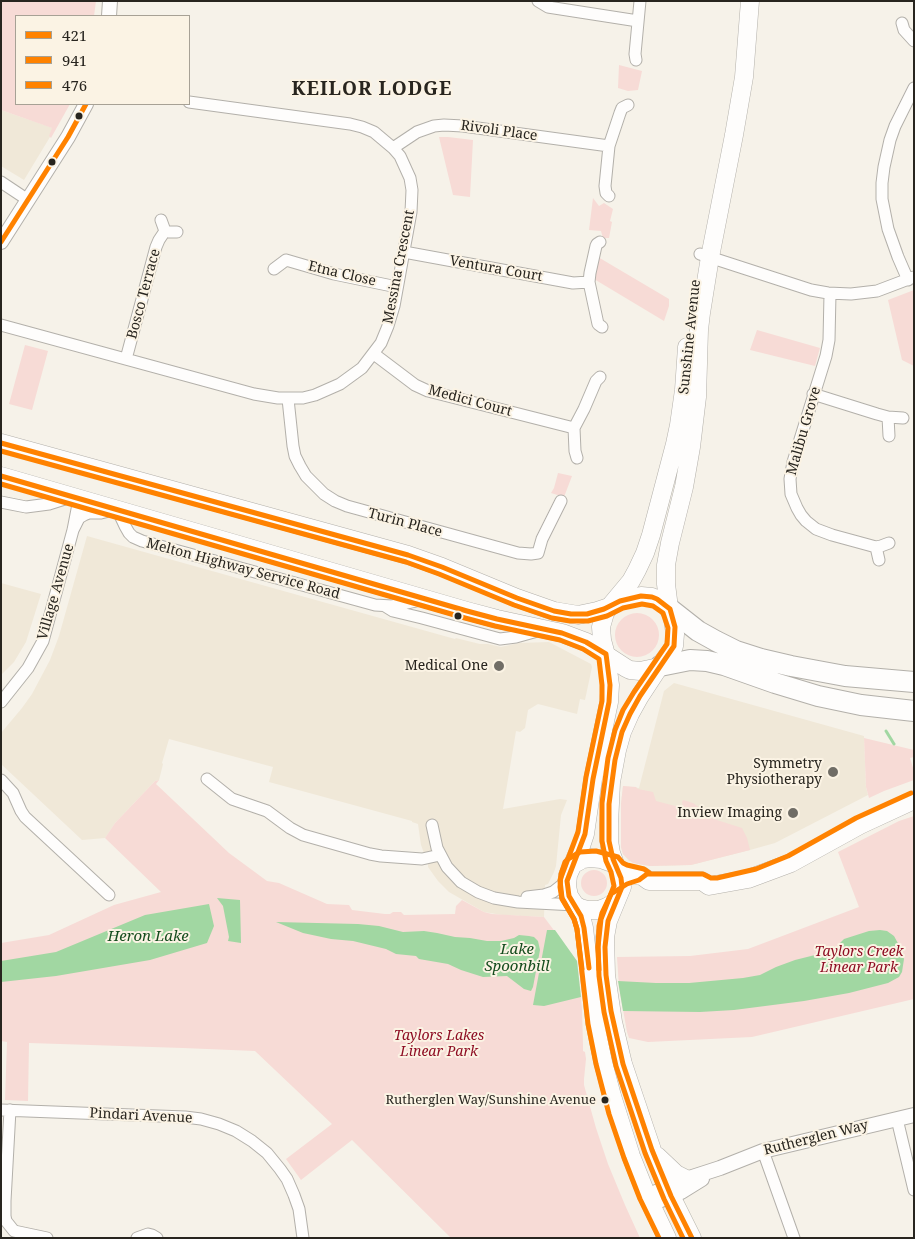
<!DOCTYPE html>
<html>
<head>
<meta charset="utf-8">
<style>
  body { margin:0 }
  #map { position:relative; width:915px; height:1239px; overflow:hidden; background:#f6f2e9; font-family:"Noto Serif",serif }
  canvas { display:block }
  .frame { position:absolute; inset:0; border:2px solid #28251f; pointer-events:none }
  .legend { position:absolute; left:15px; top:15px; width:175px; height:90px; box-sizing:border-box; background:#fbf3e4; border:1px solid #a7a195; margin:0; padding:6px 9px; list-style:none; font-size:15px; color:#28251f }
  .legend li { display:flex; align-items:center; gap:10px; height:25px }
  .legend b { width:25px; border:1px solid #a7a195 }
</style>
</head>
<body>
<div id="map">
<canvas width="915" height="1239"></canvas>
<div class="frame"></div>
<ul class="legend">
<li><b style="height:6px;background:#ff8200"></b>421</li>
<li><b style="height:6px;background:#ff8200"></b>941</li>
<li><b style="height:6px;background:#ff8200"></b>476</li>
</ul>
</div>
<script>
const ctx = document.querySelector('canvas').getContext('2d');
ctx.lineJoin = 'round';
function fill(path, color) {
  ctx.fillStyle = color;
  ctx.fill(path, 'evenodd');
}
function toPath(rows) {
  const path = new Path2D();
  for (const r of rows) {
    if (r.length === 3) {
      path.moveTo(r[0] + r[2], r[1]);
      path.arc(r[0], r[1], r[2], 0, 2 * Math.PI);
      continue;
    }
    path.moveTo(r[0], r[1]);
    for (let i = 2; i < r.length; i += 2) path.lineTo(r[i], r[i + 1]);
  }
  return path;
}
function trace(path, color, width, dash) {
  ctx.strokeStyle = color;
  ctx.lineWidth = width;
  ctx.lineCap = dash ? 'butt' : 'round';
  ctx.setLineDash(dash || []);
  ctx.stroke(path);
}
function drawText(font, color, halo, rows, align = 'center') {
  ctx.font = font + ' "Noto Serif",serif';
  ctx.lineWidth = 4;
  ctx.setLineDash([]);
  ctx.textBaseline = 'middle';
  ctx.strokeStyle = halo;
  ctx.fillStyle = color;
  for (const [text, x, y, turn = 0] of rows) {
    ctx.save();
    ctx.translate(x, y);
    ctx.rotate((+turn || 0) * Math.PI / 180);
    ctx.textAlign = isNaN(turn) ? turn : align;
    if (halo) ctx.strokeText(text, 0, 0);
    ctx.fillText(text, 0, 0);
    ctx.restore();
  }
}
const built = toPath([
  [1,110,53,128,50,137,24,180,1,166],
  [87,536,455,639,456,638,480,644,488,644,501,647,519,643,549,642,591,664,592,667,585,700,580,699,577,714,538,704,528,710,525,728,520,732,516,731,503,809,560,799,567,800,561,815,556,866,554,872,548,884,545,885,544,917,502,915,484,912,449,892,438,881,428,867,428,864,421,845,418,824,412,822,412,821,269,782,273,767,169,739,162,763,163,764,159,780,155,781,115,823,105,838,82,840,1,764,1,733,22,708,32,694,50,660,59,636],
  [1,583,41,594,26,642,14,662,1,675],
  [674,683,864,736,866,787,868,795,775,843,750,850,691,865,650,866,638,864,629,861,623,854,621,847,621,804,623,786,639,788,664,691]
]);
const green = toPath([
  [1,1,96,1,94,16,16,16,16,104,70,104,51,138,49,136,52,128,1,110],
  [619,65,642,71,638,90,628,91,618,88],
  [448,137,473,140,470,197,453,195,439,137],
  [593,198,599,206,604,203,613,209,610,221,612,222,609,238,603,238,601,231,589,230],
  [598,257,669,299,669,306,664,321,594,279],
  [914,290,914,366,902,360,888,300],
  [757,330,820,348,815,366,750,350],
  [25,345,48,351,32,410,9,404],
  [558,473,572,476,564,497,551,493,554,488],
  [637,635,22],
  [864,738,914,750,914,757,910,758,914,771,914,780,884,791,869,798,866,787],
  [159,780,156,784,229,853,267,881,279,883,327,904,349,905,352,910,385,914,390,914,393,912,401,912,404,915,455,914,456,906,462,900,484,912,492,914,544,917,577,961,582,1009,583,1045,583,1051,585,1052,586,1059,584,1079,584,1085,596,1128,608,1164,625,1205,640,1238,451,1238,352,1140,301,1180,286,1159,332,1124,255,1051,183,1048,29,1043,28,1101,5,1100,7,1042,1,1041,1,943,49,935,114,905,161,892,105,838,115,823,155,781],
  [623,786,636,787,638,789,653,792,656,801,683,808,682,802,683,800,693,803,700,808,698,814,742,828,747,838,750,850,691,865,650,866,633,863,626,857,623,854,621,847,621,804],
  [914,816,914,999,752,1037,648,1042,629,1038,627,1032,619,987,617,957,690,956,748,949,859,907,838,852,899,821],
  [594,883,13]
]);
const water = toPath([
  [217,898,240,900,241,943,228,941,229,937,223,906],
  [209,904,214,926,207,943,150,960,56,976,1,982,1,961,56,952,145,915],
  [276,922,358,924,379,926,403,932,424,931,437,933,455,937,470,938,487,941,501,941,514,938,519,935,529,936,534,937,538,941,540,950,533,987,531,991,524,989,507,976,483,977,461,970,448,964,419,959,416,956,396,954,386,949,353,941,331,939,303,933],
  [547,930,555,930,577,961,581,997,544,1006,533,1005],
  [880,930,887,931,894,936,900,947,904,959,902,972,899,977,888,983,849,993,804,1001,734,1010,700,1012,623,1011,618,981,656,983,689,983,743,978,760,975,776,967,795,960,827,952,836,947,844,939,869,931]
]);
const stream = toPath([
  [886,731,894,744]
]);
const minor = toPath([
  [538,1,548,7,638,21],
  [902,23,904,30,914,41],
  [636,60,635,54,640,1],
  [393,148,417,132,434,126,444,125,463,126,609,146],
  [1,182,28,200],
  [609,196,606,193,605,186,609,146,620,113,622,108,628,105],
  [161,220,165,231,169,232,177,232],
  [600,242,597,244,596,246,590,273,589,282,598,324,602,327],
  [404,252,573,283,589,282],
  [700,254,811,290,828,293,851,294,877,291,914,277],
  [286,260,334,274,397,287],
  [274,269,286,260],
  [908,280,898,257,888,229,882,199,882,183,884,167,890,140,895,126,914,88],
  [830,294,829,340,826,356,793,462,790,479,791,494,797,508,801,515,806,521,816,529,832,535,876,547,881,546,889,543],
  [1,325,254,394,278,398,303,398,315,395,340,384,362,368,381,343,388,326,394,306,411,212,412,190,410,178,400,156,393,148,374,132,362,127,350,124,189,102],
  [374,354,415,385,428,391,574,428],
  [126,359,156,247,159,240,165,231],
  [813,394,877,414,888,417,903,418],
  [288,399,293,446,295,456,300,466,306,476,324,494,335,501,347,506,518,553,531,554,538,553,542,539,561,501],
  [888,417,889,436],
  [577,458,575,451,574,428,584,409,596,381,600,377],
  [1,502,26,507,49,504,71,497],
  [73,530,79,518,84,515,89,513,101,513,117,509,125,526,129,533,133,537,142,541,375,605,392,606,421,600],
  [876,547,879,560],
  [385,606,393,611,422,618,500,639,516,637,541,630],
  [1,702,28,668,43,641,73,530,79,499],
  [207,779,232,799,267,811,290,828,303,835,370,854,381,856,422,859,440,855],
  [1,780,13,793,21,811,25,817,109,895],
  [432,825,437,848,447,867,461,882,478,892,494,898,518,902,575,905],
  [527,897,544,895,553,892,567,881],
  [1,1110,185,1117,201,1119,219,1124,236,1131,252,1141,267,1153,280,1169,287,1179,294,1195,299,1209,303,1238],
  [10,1110,5,1201,5,1216,6,1221,14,1231,47,1238],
  [897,1119,914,1190],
  [763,1151,794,1238],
  [137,1238,148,1234,152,1235,157,1238]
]);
const tertiary = toPath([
  [109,16,110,1],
  [1,242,68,137,86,104],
  [647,1196,686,1179,720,1168,763,1151,914,1115],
  [651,1204,681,1192,702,1179]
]);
const primary = toPath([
  [611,605,631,581,637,570,645,553,651,535,675,444,679,425,684,390,687,347],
  [669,608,666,584,666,565,670,543,684,487,691,447,697,397,699,330,701,313,710,257,734,135,744,77,750,1],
  [606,655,610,685,609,702,593,779,585,834,581,846,568,875,567,886,569,896,575,905,580,908,587,910,599,910,607,907,615,902],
  [615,864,611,853,609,841,609,824,611,782,617,750,622,732,630,714,640,696,659,667],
  [572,865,583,859,590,858,601,859,615,864,618,869,621,878,622,887,608,921,605,937,606,975,613,1022,623,1064,652,1150,671,1196,692,1238],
  [618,869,630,874,642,876,649,881,702,881,709,886,748,879,791,863,860,825,914,800],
  [576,906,581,916,584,928,595,1023,603,1062,612,1096,631,1156,647,1196,667,1238],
  [657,1156,676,1174,686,1179]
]);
const trunk = toPath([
  [1,443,408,555,442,567,517,598,554,611,578,615,597,611,609,607],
  [1,476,467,611,497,619,562,633,586,642,606,654],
  [641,596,652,597,657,599,670,609,673,619,675,634,674,646,671,651,659,667,640,671,630,670,626,668,606,655,602,640,601,627,605,613,609,607,620,601,641,596]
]);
const motorway = toPath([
  [670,609,698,631,716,641,736,651,761,659,791,666,845,676,914,682],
  [660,666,690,660,707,661,724,665,775,683,818,696,861,705,914,711]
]);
const bus1 = toPath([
  [1,242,68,137,86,104],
  [1,443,408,555,442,567,517,598,554,611,571,614,587,614,604,609,620,601,641,596,652,597,657,599,670,609,675,627,674,646,640,696,630,714,622,732,615,760,609,804,609,841,613,859,621,878,622,887,608,921,605,947,606,975,611,1011,623,1064,652,1150,671,1196,692,1238],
  [1,476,467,611,497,619,562,633,586,642,606,654,610,685,609,702,593,779,585,834,567,881,569,896,581,916,584,928,589,968]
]);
const bus2 = toPath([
  [1,451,406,562,439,574,514,605,552,618,570,621,588,621,607,616,623,608,642,604,653,606,663,613,668,628,667,644,634,692,623,710,615,730,608,758,602,803,602,841,606,861,611,872,614,886,601,919,598,947,599,976,604,1012,616,1066,645,1153,664,1199,683,1238],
  [1,484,465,618,495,626,560,640,583,649,599,659,602,685,602,701,586,777,578,832,560,880,562,898,574,919,577,929,582,969]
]);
const bus3 = toPath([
  [599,970,598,947,599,926,602,913,611,894,627,884,639,880,647,874,668,874],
  [659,1238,640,1199,624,1158,609,1114,596,1064,588,1024,577,929,574,919,562,899,560,887,561,874,565,862,568,859,580,852,596,851,618,857,623,863,627,865,644,869,651,874,703,874,711,878,717,878,756,869,788,856,856,818,911,793]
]);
const markers = [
  [79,116,4.5,"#28251f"],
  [52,162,4.5,"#28251f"],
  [458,616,4.5,"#28251f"],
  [499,666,6,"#706d66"],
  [833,772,6,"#706d66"],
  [793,813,6,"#706d66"],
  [605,1100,4.5,"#28251f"]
];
const busNames = [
  ["Rutherglen Way/Sunshine Avenue",596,1100]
];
const streetNames = [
  ["Rivoli Place",499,131,8],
  ["Messina Crescent",399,267,-79],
  ["Ventura Court",496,269,10],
  ["Etna Close",342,274,13],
  ["Bosco Terrace",144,294,-75],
  ["Sunshine Avenue",690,337,-84],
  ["Medici Court",470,401,15],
  ["Malibu Grove",804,431,-74],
  ["Turin Place",405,523,15],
  ["Melton Highway Service Road",243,569,15],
  ["Village Avenue",56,592,-74],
  ["Pindari Avenue",141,1116,3],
  ["Rutherglen Way",816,1138,-14]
];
const poiNames = [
  ["Medical One",488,666],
  ["Symmetry",822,764],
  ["Physiotherapy",822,780],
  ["Inview Imaging",782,813]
];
const parkNames = [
  ["Taylors Creek",859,952],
  ["Linear Park",859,968],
  ["Taylors Lakes",439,1036],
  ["Linear Park",439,1052]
];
const waterNames = [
  ["Heron Lake",148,937],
  ["Lake",517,950],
  ["Spoonbill",517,967]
];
const districtNames = [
  ["KEILOR LODGE",372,90]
];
fill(built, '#f0e8d8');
fill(green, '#f7dbd6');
fill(water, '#a1d7a2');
trace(stream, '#a1d7a2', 3);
trace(minor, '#b3b0aa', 13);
trace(tertiary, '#b3b0aa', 16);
trace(primary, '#b3b0aa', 19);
trace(trunk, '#b3b0aa', 19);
trace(motorway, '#b3b0aa', 22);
trace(minor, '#fefdfc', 11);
trace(tertiary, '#fefdfc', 14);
trace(primary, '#fefdfc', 18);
trace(trunk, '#fefdfc', 18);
trace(motorway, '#fefdfc', 20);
trace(bus1, '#ff8200', 5);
trace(bus2, '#ff8200', 5);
trace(bus3, '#ff8200', 5);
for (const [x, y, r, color] of markers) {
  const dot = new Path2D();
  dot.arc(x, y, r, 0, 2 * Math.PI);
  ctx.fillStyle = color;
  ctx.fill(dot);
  trace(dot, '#fbf3e4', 2);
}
drawText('13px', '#28251f', '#fbf3e4', busNames, 'right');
drawText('14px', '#28251f', '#fbf3e4', streetNames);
drawText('14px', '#28251f', '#fbf3e4', poiNames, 'right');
drawText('italic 14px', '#8e0d23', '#fbf3e4', parkNames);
drawText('italic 15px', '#154d1e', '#fbf3e4', waterNames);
ctx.letterSpacing = '1px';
drawText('bold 19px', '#28251f', '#fbf3e4', districtNames);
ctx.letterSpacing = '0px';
</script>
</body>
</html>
